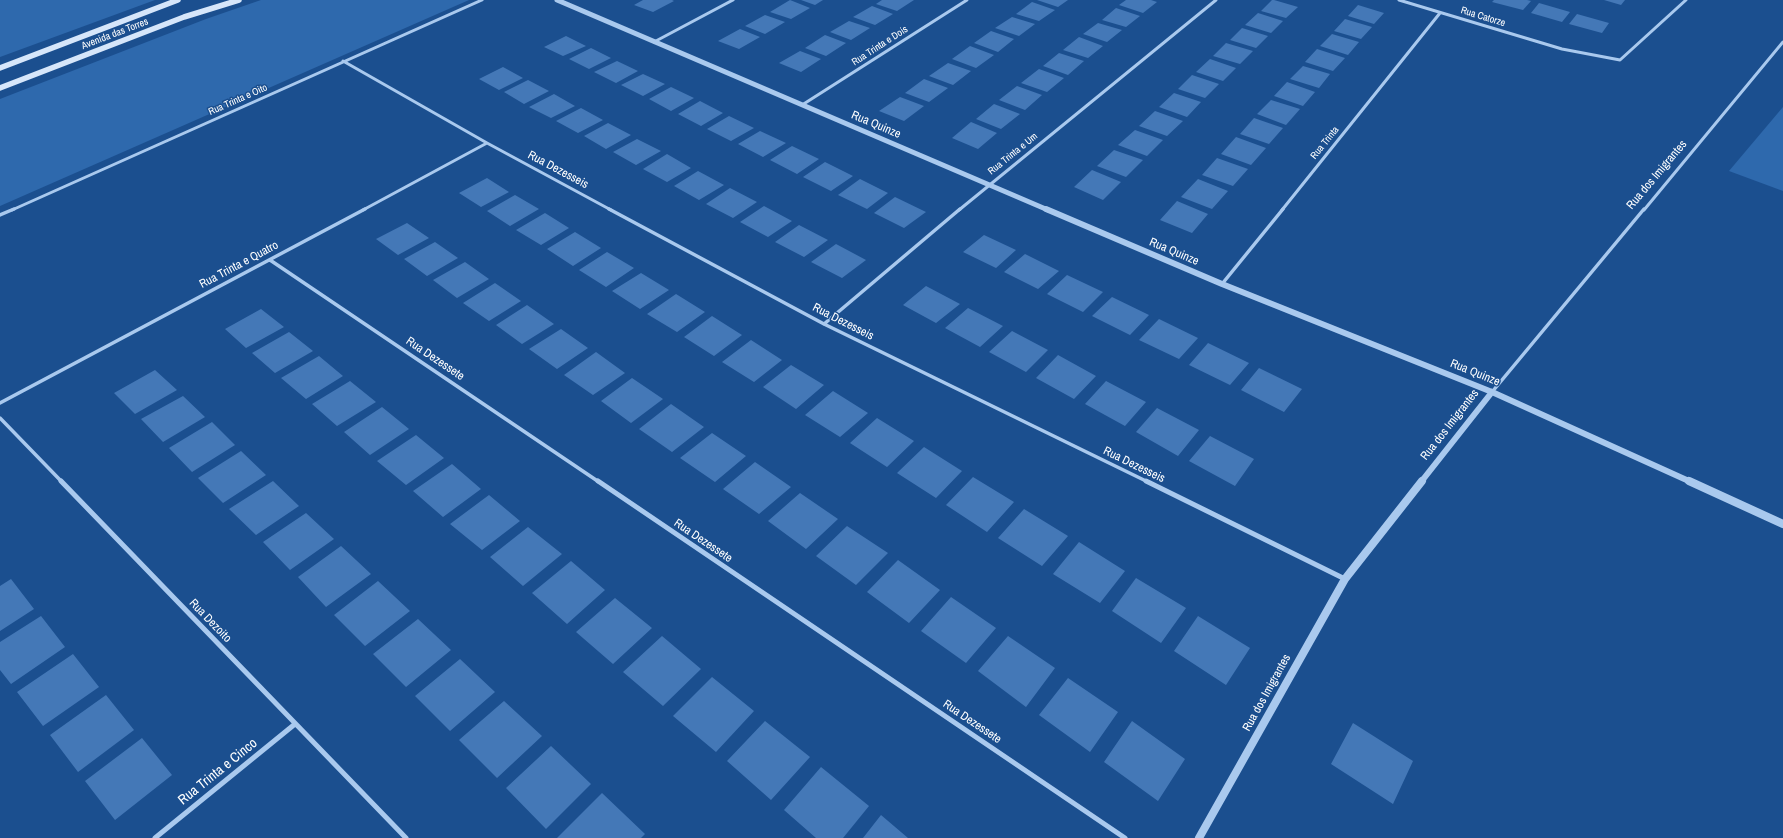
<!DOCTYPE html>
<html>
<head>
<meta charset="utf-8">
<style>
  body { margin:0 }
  canvas { display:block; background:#1b4f8f }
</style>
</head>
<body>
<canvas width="1783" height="838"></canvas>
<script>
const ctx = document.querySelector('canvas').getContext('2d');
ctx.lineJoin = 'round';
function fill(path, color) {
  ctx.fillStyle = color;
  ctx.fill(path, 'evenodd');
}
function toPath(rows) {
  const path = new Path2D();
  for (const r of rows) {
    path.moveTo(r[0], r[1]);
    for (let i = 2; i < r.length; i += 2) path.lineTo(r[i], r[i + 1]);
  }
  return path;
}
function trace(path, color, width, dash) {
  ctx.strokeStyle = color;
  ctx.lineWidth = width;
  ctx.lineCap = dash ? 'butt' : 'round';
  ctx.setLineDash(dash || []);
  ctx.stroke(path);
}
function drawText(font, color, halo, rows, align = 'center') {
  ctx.font = font + ' "Archivo Narrow",sans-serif';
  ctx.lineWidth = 3;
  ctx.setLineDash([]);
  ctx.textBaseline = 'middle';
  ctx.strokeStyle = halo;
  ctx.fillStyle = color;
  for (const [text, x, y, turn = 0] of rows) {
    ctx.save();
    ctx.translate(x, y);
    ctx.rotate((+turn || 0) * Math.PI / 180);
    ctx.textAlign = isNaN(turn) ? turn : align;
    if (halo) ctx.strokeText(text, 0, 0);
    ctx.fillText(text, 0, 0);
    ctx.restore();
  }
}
const green = toPath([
  [0,0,155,0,0,57],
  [261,0,469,0,0,206,0,99,206,19],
  [1783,107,1783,191,1729,171]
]);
const building = toPath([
  [643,0,672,0,674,1,653,12,634,5],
  [790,0,810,8,791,19,770,12],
  [801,0,823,0,815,5],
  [882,0,914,0,897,11,876,4],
  [1037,0,1068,0,1058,7],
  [1126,0,1151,0,1157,2,1143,13,1119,5],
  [1272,0,1274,0,1298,7,1286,18,1261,11],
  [1494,0,1527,0,1531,1,1523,10,1492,2],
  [1604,0,1625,0,1621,5],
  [1032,2,1055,10,1039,21,1016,14],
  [1539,3,1570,12,1562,22,1531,13],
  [1358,5,1384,13,1374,24,1348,16],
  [872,6,893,14,875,25,853,17],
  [1116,8,1140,16,1126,27,1102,20],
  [1258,13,1283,21,1271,33,1245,25],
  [1577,14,1609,23,1602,33,1569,24],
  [765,15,785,22,765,34,745,26],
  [1012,17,1035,24,1019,36,995,28],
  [1345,19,1372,27,1361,39,1334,31],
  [849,21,870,28,851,40,830,32],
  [1098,23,1122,30,1107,42,1083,34],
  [1242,28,1268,36,1256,48,1230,40],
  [740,29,760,37,739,49,718,41],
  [991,31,1014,39,998,52,974,43],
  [1332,34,1359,42,1348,55,1320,46],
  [825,35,846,43,826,56,805,48],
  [566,36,586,46,563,56,544,47],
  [1079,37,1103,46,1088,58,1063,50],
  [1226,43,1253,51,1240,64,1213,56],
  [970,46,994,55,976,68,952,59],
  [591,48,611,58,589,69,569,59],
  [1317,49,1345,58,1333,71,1305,62],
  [800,51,821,59,801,72,779,63],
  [1059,53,1084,61,1068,75,1043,66],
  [1210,59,1236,68,1223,81,1196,72],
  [617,61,638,71,616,83,594,72],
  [948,63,971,71,953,85,929,76],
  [1303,66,1330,74,1319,88,1290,79],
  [503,67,523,78,499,90,479,79],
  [1039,69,1064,78,1047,92,1021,83],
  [643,74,665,84,643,96,621,85],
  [1192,75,1219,84,1205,98,1178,89],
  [924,79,948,88,929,102,905,93],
  [528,80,549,91,524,104,504,92],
  [1287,82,1315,92,1303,106,1274,96],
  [1017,86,1042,95,1025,110,999,100],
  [671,87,694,98,671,111,649,99],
  [1174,93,1201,102,1187,117,1159,107],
  [554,94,575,106,551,118,529,107],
  [900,97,924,106,904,121,879,111],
  [1271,100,1300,109,1286,125,1257,114],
  [700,101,723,113,701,126,678,114],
  [994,104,1020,114,1001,129,976,119],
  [581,108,603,120,578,133,556,121],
  [1155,111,1183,121,1167,136,1139,126],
  [729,116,754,128,731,141,707,129],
  [1254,118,1283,128,1269,144,1240,134],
  [971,122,997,133,978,149,952,138],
  [608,123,631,135,606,149,584,136],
  [1135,130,1163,140,1147,156,1118,145],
  [760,131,786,143,763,157,738,144],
  [1236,137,1266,148,1251,165,1221,154],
  [637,139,661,151,636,165,613,152],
  [792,146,819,159,797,174,770,160],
  [1114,150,1143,160,1126,177,1097,166],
  [667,154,691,168,667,182,643,169],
  [1217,158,1248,169,1233,186,1202,175],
  [825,162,853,176,831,191,803,177],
  [1092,170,1121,182,1103,200,1074,187],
  [698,171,724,185,699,200,674,186],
  [487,178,509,192,481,207,459,193],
  [860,179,888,193,867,209,838,195],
  [1198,179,1228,191,1212,209,1181,197],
  [730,188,757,202,733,218,706,204],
  [515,195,539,209,510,226,487,211],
  [895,197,926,212,904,228,874,213],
  [1177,201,1208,214,1192,233,1160,220],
  [764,206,792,221,768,237,740,222],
  [545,213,569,228,541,245,516,230],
  [407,223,429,238,398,255,376,239],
  [799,225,828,240,804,257,775,242],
  [575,232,601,248,573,266,547,249],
  [984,235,1016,250,996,268,963,252],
  [435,242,458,258,427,276,404,259],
  [836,244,866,260,842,278,811,262],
  [607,252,634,268,606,287,579,270],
  [1025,254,1059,271,1038,289,1004,272],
  [465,262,489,279,457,298,433,280],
  [641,273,669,290,640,309,612,291],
  [1067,275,1103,292,1083,312,1047,294],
  [495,283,521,301,489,321,463,303],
  [926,286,960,304,936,323,903,305],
  [676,294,705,312,677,332,647,314],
  [1112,297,1149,315,1130,335,1092,316],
  [527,305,554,324,522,344,496,325],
  [968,308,1003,326,980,347,945,328],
  [261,309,284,327,246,348,225,329],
  [712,316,742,335,714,356,684,337],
  [1159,319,1198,338,1179,359,1139,340],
  [561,329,588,348,557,369,529,349],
  [1012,331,1048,350,1026,372,989,352],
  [289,332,313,351,275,373,252,353],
  [751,340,782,360,754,382,722,362],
  [1208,343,1249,363,1230,385,1189,365],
  [596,352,625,373,593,395,564,375],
  [1058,355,1096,376,1074,399,1036,378],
  [319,356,343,376,306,399,281,378],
  [791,365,824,385,796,409,763,387],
  [1259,368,1302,389,1284,412,1241,390],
  [155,370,177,390,135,414,114,393],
  [632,378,663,399,631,423,601,401],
  [350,381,376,402,337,426,312,404],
  [1106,381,1146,402,1125,426,1085,404],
  [833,391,868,413,840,437,805,415],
  [183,396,205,417,163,442,141,419],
  [671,404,704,427,672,452,639,429],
  [382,407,409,429,370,455,344,432],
  [1157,408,1199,430,1178,456,1136,432],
  [877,418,914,441,887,467,850,443],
  [212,422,235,445,192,472,169,448],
  [712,433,746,456,715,482,680,458],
  [416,435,444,458,406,485,377,461],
  [1210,436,1254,459,1235,486,1189,461],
  [924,447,962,471,936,498,897,473],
  [241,451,266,475,223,503,198,478],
  [755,462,791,487,759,514,723,489],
  [452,464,481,489,443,517,413,491],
  [973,477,1014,502,987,532,946,505],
  [273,481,299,506,256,535,229,509],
  [800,493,838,519,806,549,768,521],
  [489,495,520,521,482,550,450,524],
  [1024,509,1068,536,1042,566,998,538],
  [306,513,334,539,290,570,263,542],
  [847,526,888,553,856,585,816,556],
  [528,527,562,554,523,586,490,557],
  [1079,542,1125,571,1100,603,1053,574],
  [341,546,371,574,326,607,298,577],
  [898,560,940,590,909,623,867,592],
  [571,561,605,590,567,624,532,593],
  [1136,578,1186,608,1161,643,1112,611],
  [11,579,34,609,0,631,0,586],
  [378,581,410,611,365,646,334,615],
  [951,597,996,628,966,663,921,631],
  [615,598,652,628,613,664,576,632],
  [41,616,65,647,11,684,0,670,0,642],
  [1198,616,1250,648,1226,685,1174,651],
  [418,619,451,650,406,687,373,654],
  [662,636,701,669,663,706,623,672],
  [1008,636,1055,668,1026,707,978,671],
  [73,654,99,687,43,726,17,692],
  [460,659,495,692,450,731,415,696],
  [712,677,754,711,716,752,673,716],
  [1068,678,1118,712,1090,752,1039,715],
  [106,695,134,730,78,772,50,735],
  [504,701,542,736,497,778,459,740],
  [765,721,810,757,771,800,727,761],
  [1132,721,1185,759,1158,801,1104,762],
  [1353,723,1413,761,1393,804,1331,764],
  [142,738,172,775,115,820,85,781],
  [551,746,591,784,546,829,506,788],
  [821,767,869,806,843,838,816,838,784,810],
  [602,793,645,834,641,838,557,838],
  [881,815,908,838,863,838]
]);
const minorFar2 = toPath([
  [1399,0,1562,49,1620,60,1686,0],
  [654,42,733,0],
  [343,61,487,143,611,210],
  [802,105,967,0],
  [12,210,482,0],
  [363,210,487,143],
  [959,210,1216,0],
  [1282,210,1440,13],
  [1644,210,1783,42]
]);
const minorFar1 = toPath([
  [609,209,824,324,1148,482],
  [0,215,14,209],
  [270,260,599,482],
  [1222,284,1283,209],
  [824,324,960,209],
  [1492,392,1644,209],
  [0,403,365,209],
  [0,418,62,482]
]);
const minor = toPath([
  [61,481,406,838],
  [598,481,1125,838],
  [1146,481,1345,579],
  [155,838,295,724]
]);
const tertiaryFar2 = toPath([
  [557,0,1048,210]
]);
const tertiaryFar1 = toPath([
  [1046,209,1222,284,1492,392,1691,482],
  [1421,482,1492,392]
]);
const tertiary = toPath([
  [1689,481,1783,524],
  [1199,838,1345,579,1422,481]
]);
const secondary = toPath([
  [0,68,178,0],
  [0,88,184,17,239,0]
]);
const farStreetnames = [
  ["Rua Catorze",1483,17,17],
  ["Avenida das Torres",115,34,-21],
  ["Rua Trinta e Dois",880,46,-33],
  ["Rua Trinta e Oito",238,100,-24],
  ["Rua Trinta",1325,143,-51],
  ["Rua Trinta e Um",1013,154,-39]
];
const streetNames = [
  ["Rua Quinze",876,125,23],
  ["Rua Dezesseis",558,170,28],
  ["Rua dos Imigrantes",1657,175,-50],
  ["Rua Quinze",1174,252,23],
  ["Rua Trinta e Quatro",239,265,-28],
  ["Rua Dezesseis",843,322,27],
  ["Rua Dezessete",435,359,34],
  ["Rua Quinze",1475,373,22],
  ["Rua dos Imigrantes",1450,425,-52],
  ["Rua Dezesseis",1134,465,26],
  ["Rua Dezessete",703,541,34],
  ["Rua Dezoito",210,621,46],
  ["Rua dos Imigrantes",1267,693,-61],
  ["Rua Dezessete",972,722,34]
];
const nearStreetnames = [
  ["Rua Trinta e Cinco",218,772,-39]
];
fill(green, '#2e69ad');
fill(building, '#4478b7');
trace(minorFar2, '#a9c9ee', 3);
trace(minorFar1, '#a9c9ee', 3.5);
trace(minor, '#a9c9ee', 5);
trace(tertiaryFar2, '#a9c9ee', 5);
trace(tertiaryFar1, '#a9c9ee', 6);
trace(tertiary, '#a9c9ee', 8);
trace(secondary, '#d6e6fa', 5.5);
drawText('10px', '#fff', '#1b4f8f', farStreetnames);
drawText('12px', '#fff', '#1b4f8f', streetNames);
drawText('14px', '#fff', '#1b4f8f', nearStreetnames);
</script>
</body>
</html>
